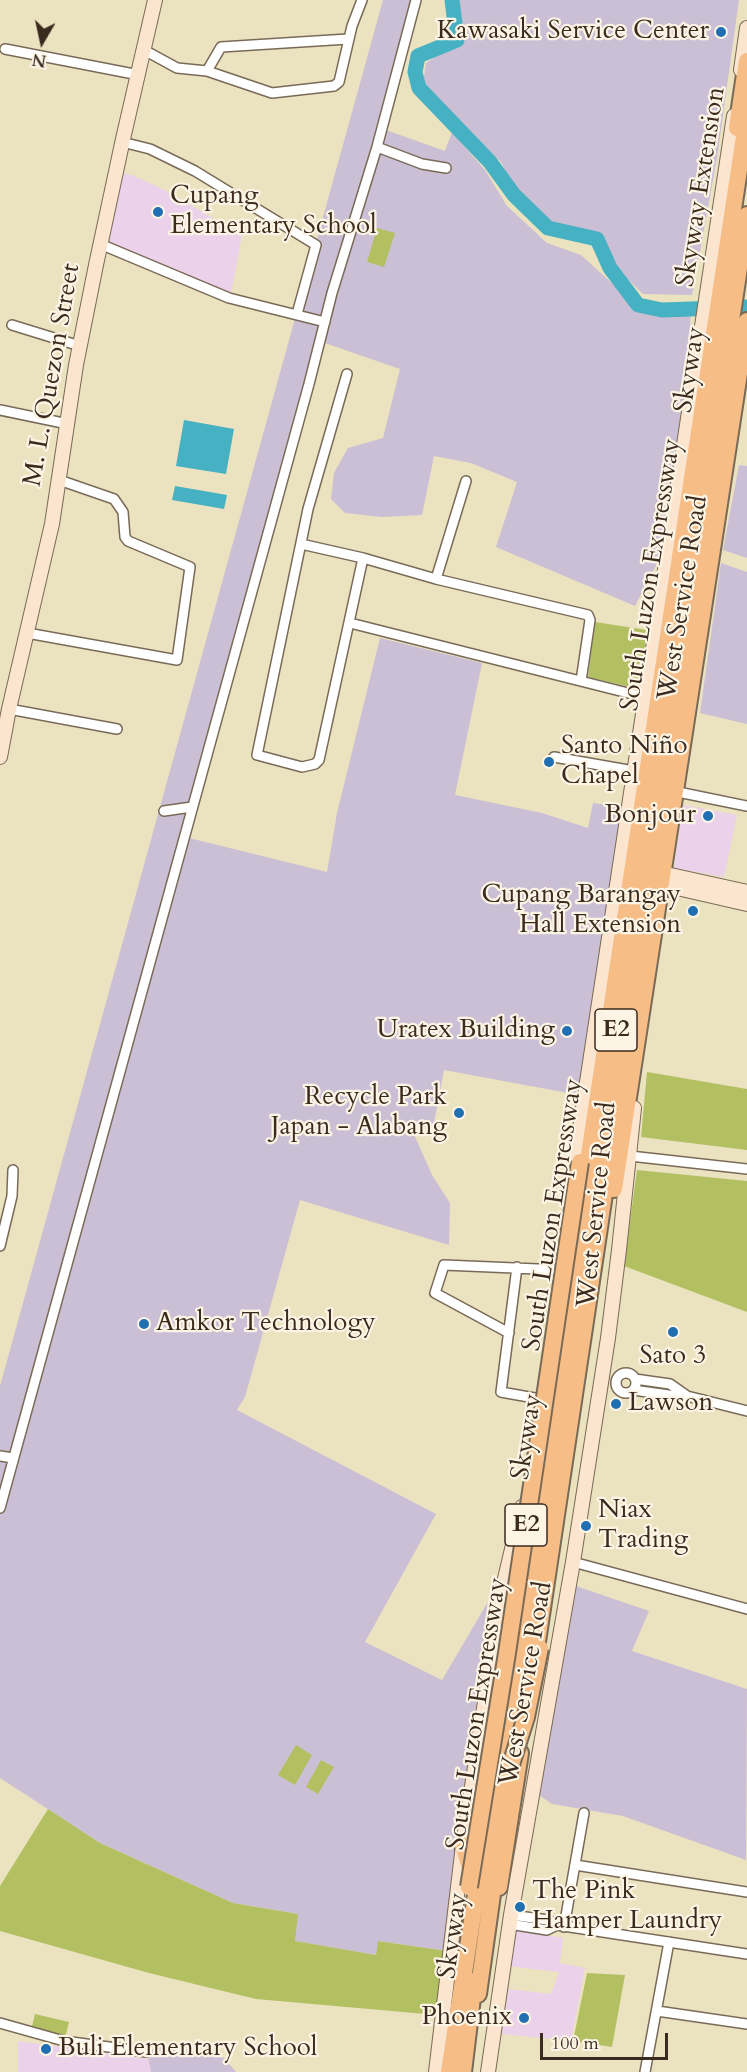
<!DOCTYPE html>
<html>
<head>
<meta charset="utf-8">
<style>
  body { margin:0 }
  #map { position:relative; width:747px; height:2072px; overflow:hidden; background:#ebe2c0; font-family:Cardo,serif }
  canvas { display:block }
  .north { position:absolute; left:12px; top:12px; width:60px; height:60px; -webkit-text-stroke:4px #fcf5e5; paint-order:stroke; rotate:189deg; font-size:16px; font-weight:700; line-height:24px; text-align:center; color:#3b2a1e }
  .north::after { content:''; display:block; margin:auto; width:21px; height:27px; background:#3b2a1e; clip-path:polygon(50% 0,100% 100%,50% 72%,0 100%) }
  .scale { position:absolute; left:540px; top:2033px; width:128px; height:27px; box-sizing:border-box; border:3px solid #3b2a1e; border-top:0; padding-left:8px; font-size:18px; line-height:21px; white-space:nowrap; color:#3b2a1e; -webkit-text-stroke:4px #fcf5e5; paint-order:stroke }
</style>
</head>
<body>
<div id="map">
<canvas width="747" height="2072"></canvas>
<div class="north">N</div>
<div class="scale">100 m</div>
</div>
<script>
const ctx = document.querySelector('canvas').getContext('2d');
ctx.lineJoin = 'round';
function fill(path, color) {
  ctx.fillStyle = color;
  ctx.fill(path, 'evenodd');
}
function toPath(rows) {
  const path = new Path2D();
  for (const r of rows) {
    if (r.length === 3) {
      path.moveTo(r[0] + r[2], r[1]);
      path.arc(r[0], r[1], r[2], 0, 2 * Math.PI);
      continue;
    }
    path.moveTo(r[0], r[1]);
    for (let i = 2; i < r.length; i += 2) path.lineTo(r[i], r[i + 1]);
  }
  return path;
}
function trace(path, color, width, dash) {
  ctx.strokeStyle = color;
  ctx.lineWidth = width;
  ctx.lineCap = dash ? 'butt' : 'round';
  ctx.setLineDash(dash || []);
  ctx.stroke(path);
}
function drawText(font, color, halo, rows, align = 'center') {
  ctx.font = font + ' Cardo,serif';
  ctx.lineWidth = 4.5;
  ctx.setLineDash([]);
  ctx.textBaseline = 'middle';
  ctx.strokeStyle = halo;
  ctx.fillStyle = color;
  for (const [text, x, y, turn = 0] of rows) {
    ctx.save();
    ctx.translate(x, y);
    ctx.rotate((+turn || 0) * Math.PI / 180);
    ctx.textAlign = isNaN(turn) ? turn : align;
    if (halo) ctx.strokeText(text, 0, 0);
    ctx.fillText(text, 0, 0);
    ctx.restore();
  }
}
const built = toPath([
  [119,173,132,175,165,190,242,235,231,294,107,244],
  [683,805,737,815,724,877,674,868],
  [512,1929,563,1938,560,1963,585,1968,571,2041,502,2034,508,1989,551,1994,559,1972,507,1966],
  [18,2041,148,2059,151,2072,18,2072]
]);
const industrial = toPath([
  [383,0,419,0,383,129,445,151,452,132,485,170,507,206,547,243,581,255,638,307,691,311,688,362,661,556,635,606,496,547,517,482,471,463,434,456,422,515,382,517,345,513,331,499,334,473,348,448,383,438,400,369,322,342,189,838,327,872,337,813,380,638,482,663,455,795,542,813,588,828,593,803,621,807,579,1095,444,1070,433,1128,410,1125,432,1175,450,1203,449,1245,300,1200,245,1397,237,1410,436,1514,365,1642,442,1680,492,1595,451,1878,447,1951,379,1941,376,1955,294,1941,298,1914,233,1903,100,1843,0,1778,0,1386],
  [458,0,739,0,717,158,692,295,643,294,617,269,604,252,585,240,548,226,520,200,501,162,455,119,423,82,426,63,463,38],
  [739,465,747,466,747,558,723,550],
  [721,563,747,572,747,724,700,713],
  [573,1585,649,1611,632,1651,747,1689,746,1860,623,1816,552,1804,536,1793],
  [159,2047,189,2050,224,2058,236,2072,151,2072,147,2052]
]);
const green = toPath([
  [377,228,395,233,384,267,367,262],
  [595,622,647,630,639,689,588,677],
  [647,1072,747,1089,747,1150,641,1137],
  [637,1170,747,1181,747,1312,624,1266],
  [296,1745,312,1755,295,1785,278,1775],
  [321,1760,334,1767,318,1794,306,1787],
  [48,1809,100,1843,233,1903,298,1914,295,1941,376,1955,378,1941,447,1951,437,2015,256,1999,149,1973,0,1931,0,1886],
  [587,1973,625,1975,612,2047,573,2041],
  [35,2014,69,2022,65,2038,31,2030]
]);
const water = toPath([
  [184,420,234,429,226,474,176,466],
  [175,486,227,495,224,509,172,500]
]);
const river = toPath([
  [452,0,457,40,418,56,415,72,419,88,490,162,514,195,548,228,597,239,610,268,638,305,662,310,747,307]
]);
const street = toPath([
  [5,49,139,75],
  [144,50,177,68,207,71,272,93,334,86,339,82,352,26,362,0],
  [207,71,221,47,348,39],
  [122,142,150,149,195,171,316,245,297,314],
  [377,147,422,164,446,168],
  [100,244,229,298,325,322],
  [12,325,80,346],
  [347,374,308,509,257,755,302,767,315,764,319,760,363,558],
  [0,410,68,424],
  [301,544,363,558,436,579,588,615,590,620,581,681],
  [436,579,466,481],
  [350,623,644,697],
  [27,633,177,660,190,567,128,541,125,537,123,512,114,499,59,480],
  [9,709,117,729],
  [554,757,634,771],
  [678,792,747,806],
  [164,811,192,807],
  [630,1156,747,1169],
  [0,1246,12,1196,13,1170],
  [517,1267,501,1392,540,1399],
  [509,1333,435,1293,444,1265,561,1270],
  [626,1383,10],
  [635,1379,670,1384,687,1396],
  [633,1390,669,1395,687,1396,747,1411],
  [0,1456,13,1458],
  [0,1508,309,384,332,293,377,147,416,0],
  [573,1562,747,1609],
  [575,1865,747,1892],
  [511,1915,548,1920,557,1925,747,1954],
  [509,1924,547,1930,557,1925],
  [564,1927,584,1813],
  [657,2011,747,2024],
  [0,2023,64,2041,146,2052],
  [645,2072,669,1942]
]);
const secondary = toPath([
  [741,70,747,28],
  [0,757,9,709,52,524,76,365,96,265,123,139,155,0],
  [666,874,747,892],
  [664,885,747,904],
  [573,1174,734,116],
  [436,2072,463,1845,502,1591,522,1507],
  [488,2072,511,1915,573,1562,608,1338,619,1250,634,1108]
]);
const highway = toPath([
  [737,128,747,61],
  [585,1181,747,117],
  [600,1184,747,215],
  [614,1189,747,321],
  [534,1662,607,1174],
  [463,1845,472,1874],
  [487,1884,594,1170],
  [499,1887,520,1753],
  [478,1994,495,1873],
  [449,2072,480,1868],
  [463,2072,474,1981]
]);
const highwayBridge = toPath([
  [507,1777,526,1717,540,1648],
  [469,1887,507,1653,580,1162]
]);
const markers = [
  [721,32,6,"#1f6fb2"],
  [158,212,6,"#1f6fb2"],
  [549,762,6,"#1f6fb2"],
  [708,816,6,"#1f6fb2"],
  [693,911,6,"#1f6fb2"],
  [567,1031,6,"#1f6fb2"],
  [459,1113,6,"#1f6fb2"],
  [144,1324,6,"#1f6fb2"],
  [673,1332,6,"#1f6fb2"],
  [616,1404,6,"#1f6fb2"],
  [586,1526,6,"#1f6fb2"],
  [520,1907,6,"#1f6fb2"],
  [524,2018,6,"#1f6fb2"],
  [46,2049,6,"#1f6fb2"]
];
const shields = [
  [616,1030,42],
  [526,1525,42]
];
const shieldNames = [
  ["E2",616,1030],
  ["E2",526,1525]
];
const poiNames = [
  ["Kawasaki Service Center",709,32,"right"],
  ["Cupang",170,197],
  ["Elementary School",170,227],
  ["Santo Niño",561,747],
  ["Chapel",561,777],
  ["Bonjour",696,816,"right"],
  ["Cupang Barangay",681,896,"right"],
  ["Hall Extension",681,926,"right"],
  ["Uratex Building",555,1031,"right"],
  ["Recycle Park",447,1098,"right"],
  ["Japan - Alabang",447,1128,"right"],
  ["Amkor Technology",156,1324],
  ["Sato 3",673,1357,"center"],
  ["Lawson",628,1404],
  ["Niax",598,1511],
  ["Trading",598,1541],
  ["The Pink",532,1892],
  ["Hamper Laundry",532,1922],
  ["Phoenix",512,2018,"right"],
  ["Buli Elementary School",58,2049]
];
const streetNames = [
  ["Skyway Extension",702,187,-81],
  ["Skyway",691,370,-81],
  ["M. L. Quezon Street",53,375,-80],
  ["South Luzon Expressway",652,575,-81],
  ["West Service Road",684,598,-81],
  ["West Service Road",598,1205,-84],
  ["South Luzon Expressway",554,1215,-81],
  ["Skyway",528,1437,-81],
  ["West Service Road",527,1684,-80],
  ["South Luzon Expressway",478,1714,-81],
  ["Skyway",454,1936,-82]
];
fill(built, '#ecd1ea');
fill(industrial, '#cbbfd5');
fill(green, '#b3c062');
fill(water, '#45b1c2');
trace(river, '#45b1c2', 15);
trace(street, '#796a57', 12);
trace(secondary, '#796a57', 16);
trace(highway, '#796a57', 20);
trace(street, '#fff', 9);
trace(secondary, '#fbe5cf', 14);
trace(highway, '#f6be86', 16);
trace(highwayBridge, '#796a57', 20, []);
trace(highwayBridge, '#f6be86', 16);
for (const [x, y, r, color] of markers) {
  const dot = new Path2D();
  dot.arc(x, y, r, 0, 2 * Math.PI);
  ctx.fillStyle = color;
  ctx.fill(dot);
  trace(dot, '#fcf5e5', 2);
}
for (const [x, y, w] of shields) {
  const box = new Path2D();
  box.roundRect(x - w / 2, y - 21, w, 42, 4.5);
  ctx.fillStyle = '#fcf5e5';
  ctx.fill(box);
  trace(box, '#3b2a1e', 1.5);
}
drawText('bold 24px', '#3b2a1e', null, shieldNames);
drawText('26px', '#3b2a1e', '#fcf5e5', poiNames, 'left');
drawText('26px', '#3b2a1e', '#fcf5e5', streetNames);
</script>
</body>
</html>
